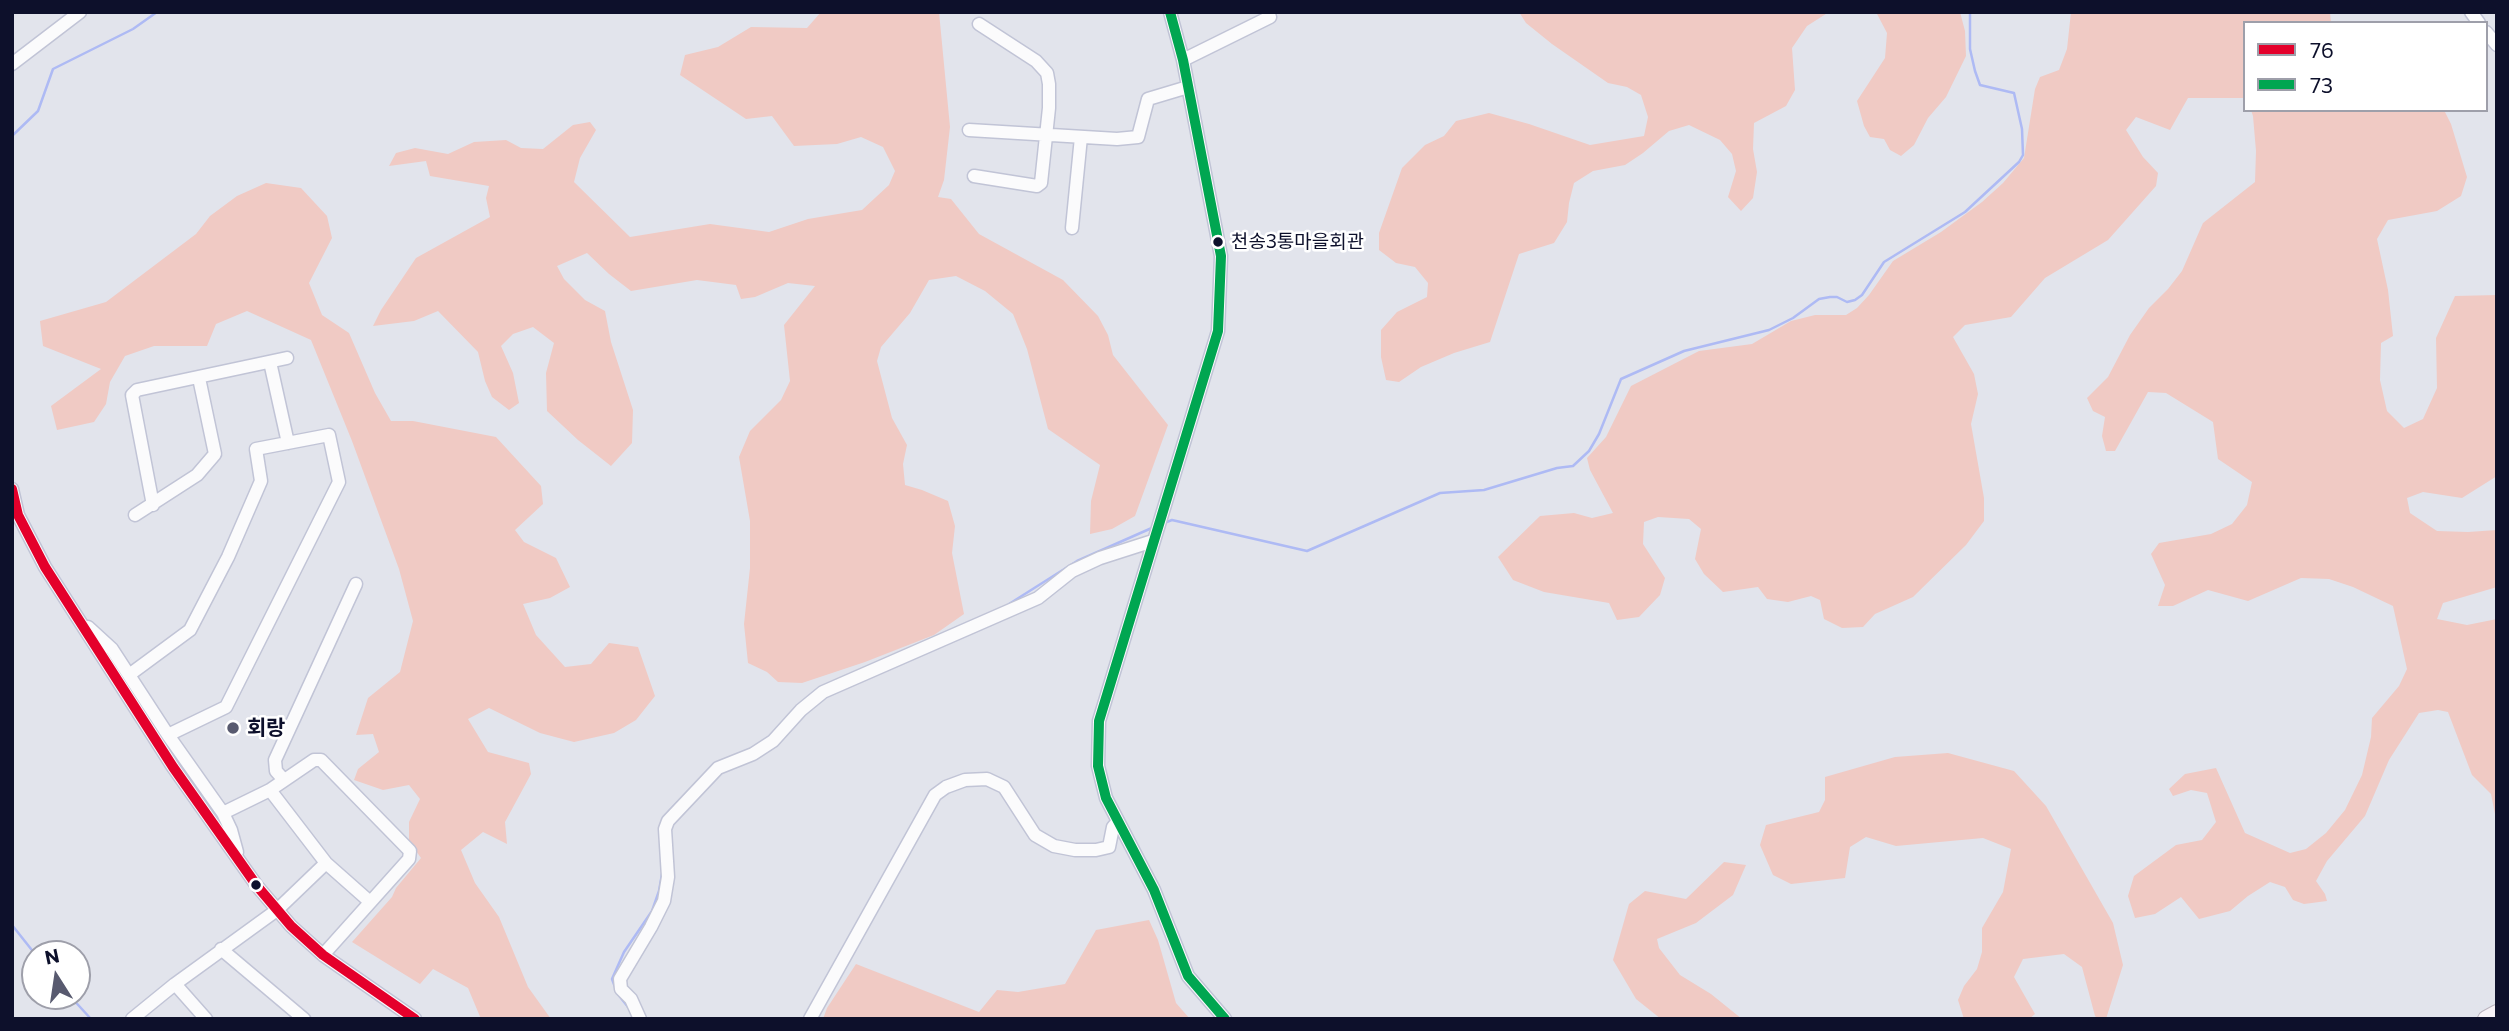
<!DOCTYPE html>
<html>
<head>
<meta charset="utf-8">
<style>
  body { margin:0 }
  #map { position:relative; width:2509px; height:1031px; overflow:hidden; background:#e2e4ec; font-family:Commissioner,sans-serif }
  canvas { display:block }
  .frame { position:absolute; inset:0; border:14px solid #0d102b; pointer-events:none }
  .legend { position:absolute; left:2243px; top:21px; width:245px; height:91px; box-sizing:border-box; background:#fff; border:2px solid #9e9faa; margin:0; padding:9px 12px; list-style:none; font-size:21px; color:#0d102b }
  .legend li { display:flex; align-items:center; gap:14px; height:35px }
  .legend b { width:35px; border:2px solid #9e9faa }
  .north { position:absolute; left:21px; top:940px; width:70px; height:70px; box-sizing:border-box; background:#fff; border:2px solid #9e9faa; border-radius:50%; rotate:348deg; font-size:19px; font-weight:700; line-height:28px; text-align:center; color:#0d102b }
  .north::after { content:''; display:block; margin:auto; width:24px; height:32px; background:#585a6f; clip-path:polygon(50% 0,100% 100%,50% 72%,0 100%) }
</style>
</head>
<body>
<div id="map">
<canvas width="2509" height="1031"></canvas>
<div class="frame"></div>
<ul class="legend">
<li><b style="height:9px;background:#e4002b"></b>76</li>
<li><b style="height:9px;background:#00a651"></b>73</li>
</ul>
<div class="north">N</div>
</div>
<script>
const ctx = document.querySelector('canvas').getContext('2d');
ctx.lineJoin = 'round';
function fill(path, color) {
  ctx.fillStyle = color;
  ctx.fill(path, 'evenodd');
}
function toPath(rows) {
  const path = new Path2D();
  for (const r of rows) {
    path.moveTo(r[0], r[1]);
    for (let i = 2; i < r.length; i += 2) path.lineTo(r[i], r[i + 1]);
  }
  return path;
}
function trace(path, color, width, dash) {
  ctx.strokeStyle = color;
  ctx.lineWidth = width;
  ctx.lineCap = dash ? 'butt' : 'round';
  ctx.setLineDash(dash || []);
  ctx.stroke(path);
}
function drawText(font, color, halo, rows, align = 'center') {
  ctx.font = font + ' Commissioner,"Noto Sans KR",sans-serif';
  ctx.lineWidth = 5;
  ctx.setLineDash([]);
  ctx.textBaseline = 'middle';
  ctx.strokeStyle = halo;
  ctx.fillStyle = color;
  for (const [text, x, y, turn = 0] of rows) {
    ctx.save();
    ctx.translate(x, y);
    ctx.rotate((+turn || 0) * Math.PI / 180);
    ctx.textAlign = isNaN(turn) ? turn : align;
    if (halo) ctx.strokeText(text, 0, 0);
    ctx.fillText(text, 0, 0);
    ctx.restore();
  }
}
const green = toPath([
  [821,12,939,12,950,127,944,180,938,197,951,199,979,234,1063,280,1098,316,1108,335,1113,355,1168,425,1135,516,1112,529,1090,534,1091,501,1100,465,1048,429,1027,349,1013,314,985,291,956,276,929,280,910,313,881,347,877,361,892,418,907,445,903,464,905,485,922,490,948,501,955,526,952,553,964,614,934,635,865,662,802,683,778,682,767,672,748,663,744,624,750,568,750,521,739,457,750,431,781,400,790,381,784,325,815,286,788,283,755,297,741,299,736,285,697,280,631,291,609,274,587,253,557,266,564,279,585,300,605,311,611,342,633,410,632,443,611,466,578,440,547,411,546,373,554,343,533,327,513,334,501,346,513,373,519,403,509,410,492,397,485,381,478,352,438,311,414,321,373,326,381,310,416,258,490,217,486,198,489,186,430,176,426,161,389,166,396,153,415,148,448,154,474,142,506,140,521,148,543,149,573,125,590,122,596,130,580,158,574,182,630,237,710,224,769,232,808,219,862,210,889,185,895,171,883,147,861,137,837,144,794,146,772,116,746,119,680,75,685,55,718,47,751,27,807,28],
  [1519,12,1829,12,1807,26,1792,48,1795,90,1786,106,1754,123,1753,149,1757,172,1753,198,1741,211,1728,197,1736,171,1732,154,1720,140,1689,125,1669,131,1643,153,1625,165,1593,171,1574,183,1569,203,1567,222,1554,243,1519,254,1490,342,1454,353,1421,367,1399,382,1386,380,1381,357,1381,330,1397,312,1427,297,1428,283,1415,267,1396,263,1379,250,1379,233,1402,168,1425,145,1444,136,1456,121,1489,113,1529,124,1590,145,1644,136,1648,117,1641,95,1627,87,1608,83,1552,44,1526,23],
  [1876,12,1960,12,1965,31,1966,56,1946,97,1928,118,1914,145,1901,156,1890,150,1884,139,1870,137,1864,126,1857,101,1885,58,1887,33],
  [2071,12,2330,12,2331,23,2245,23,2245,98,2188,98,2170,130,2136,117,2126,130,2143,157,2158,173,2156,186,2108,240,2045,278,2011,317,1965,325,1953,337,1974,374,1978,394,1971,424,1984,498,1984,521,1966,545,1913,597,1875,614,1863,627,1842,628,1824,619,1820,600,1811,596,1788,602,1767,599,1758,587,1723,592,1704,574,1695,559,1701,529,1689,519,1658,517,1644,522,1643,544,1665,578,1660,595,1639,617,1617,620,1609,603,1544,592,1513,580,1498,557,1540,516,1574,513,1592,518,1613,513,1590,470,1587,458,1606,437,1631,386,1699,351,1752,344,1791,321,1815,315,1846,315,1857,308,1869,295,1893,261,1941,232,1982,202,2003,183,2024,158,2035,89,2040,77,2059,70,2067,49],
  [2251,110,2444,110,2451,124,2467,177,2461,196,2437,211,2388,220,2377,239,2388,290,2393,336,2381,343,2380,380,2387,411,2404,428,2423,419,2437,388,2436,338,2455,296,2497,295,2497,476,2462,498,2423,492,2407,498,2410,513,2437,531,2468,532,2497,530,2497,587,2443,603,2437,619,2467,625,2497,619,2497,824,2491,794,2472,775,2448,712,2438,710,2419,713,2389,760,2365,816,2327,861,2316,881,2325,894,2327,901,2304,904,2293,900,2285,887,2270,882,2248,896,2230,911,2199,919,2181,897,2155,914,2135,918,2128,896,2134,876,2176,845,2202,840,2216,822,2207,793,2191,790,2173,796,2169,789,2185,774,2216,768,2245,833,2290,853,2306,849,2326,833,2345,810,2362,775,2371,737,2372,718,2399,686,2407,669,2393,606,2353,587,2329,579,2301,578,2248,601,2208,590,2173,606,2158,606,2165,585,2151,554,2159,543,2211,534,2232,524,2247,505,2252,482,2218,459,2213,422,2166,393,2148,392,2115,451,2106,451,2102,436,2105,417,2093,411,2087,398,2108,377,2130,335,2149,308,2168,289,2182,271,2203,223,2255,182,2256,151,2253,116],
  [266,183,301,188,327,216,332,238,309,283,322,315,349,333,375,393,391,421,413,421,496,437,541,486,543,504,515,530,524,542,556,558,570,587,550,598,523,604,536,635,565,667,591,664,609,643,638,647,655,696,636,720,614,733,574,742,540,733,489,708,468,719,488,752,529,763,531,774,505,822,507,844,483,832,461,850,475,883,499,917,528,987,551,1019,481,1019,468,988,433,969,420,984,352,942,392,897,396,888,421,858,409,841,409,822,420,799,409,785,383,790,354,780,358,769,379,752,373,734,356,735,368,698,400,672,413,621,399,569,352,441,311,340,247,311,216,324,207,346,154,346,125,356,110,382,106,404,94,422,57,430,51,406,101,369,43,346,40,321,106,302,196,234,210,216,237,196],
  [1948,753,2014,771,2046,806,2113,923,2123,965,2106,1019,2098,1019,2095,1016,2082,967,2064,954,2023,959,2014,977,2035,1014,2029,1019,1964,1019,1958,1000,1964,986,1977,969,1982,952,1982,928,2003,892,2011,849,1983,838,1896,846,1866,837,1850,847,1845,878,1791,884,1773,875,1760,845,1766,825,1819,812,1825,800,1825,777,1895,757],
  [1724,862,1746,865,1733,895,1696,923,1657,939,1659,948,1680,975,1711,994,1742,1019,1661,1019,1636,999,1613,960,1629,904,1645,891,1686,899],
  [1149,920,1158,940,1176,1003,1190,1019,823,1019,827,1008,856,964,979,1012,997,990,1018,992,1065,984,1096,930]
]);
const stream = toPath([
  [12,136,38,111,53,69,133,29,157,12],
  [1164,523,1172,520,1307,551,1440,493,1484,490,1557,468,1573,466,1589,451,1599,434,1621,379,1684,351,1769,330,1793,318,1819,299,1830,297,1837,297,1847,302,1855,300,1862,295,1884,262,1965,212,2019,162,2023,155,2022,129,2014,93,1980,85,1975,71,1970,49,1970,12],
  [1009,604,1077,561,1154,527],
  [669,811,715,764],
  [12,925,35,954],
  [615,987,612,979,624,952,652,911,659,891,662,874],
  [617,993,628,1007],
  [70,996,91,1019]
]);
const minor = toPath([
  [1170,12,1183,60,1221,256,1218,331,1099,721,1098,766,1106,798,1154,890,1188,976,1225,1019],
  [2471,12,2479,23],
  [2486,32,2497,45],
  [1183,60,1270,17],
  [12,64,80,12],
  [969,130,1117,139,1138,137,1148,99,1188,87],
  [974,176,1037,186,1041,183,1049,108,1049,84,1047,73,1036,61,979,24],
  [1072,228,1081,137],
  [270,362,288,443],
  [12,489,18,515,45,567,173,767,257,886,291,926,323,955,415,1019],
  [153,505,132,395,137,390,287,358],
  [135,515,197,475,215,454,199,378],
  [88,627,112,649,168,735,223,813,231,830,237,852],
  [129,675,190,630,228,557,261,481,256,449,329,435,339,482,226,707,168,735],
  [284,780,276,771,275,760,356,584],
  [270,790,326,863,369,901],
  [223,813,270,790,314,760,321,760,410,851,409,859,323,955],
  [221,949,304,1019],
  [175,984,206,1019],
  [132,1019,175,984,277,910,326,863],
  [640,1019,631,999,621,989,620,979,651,927,664,901,668,877,665,829,668,821,718,768,753,754,773,741,801,710,823,692,1038,598,1072,571,1100,558,1153,541],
  [810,1019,935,795,946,787,965,780,987,779,1004,787,1035,835,1054,846,1075,850,1096,850,1109,847,1113,827,1118,821]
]);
const major = toPath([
  [2486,1019,2497,1013]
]);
const bus1 = toPath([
  [12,489,18,515,45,567,173,767,257,886,291,926,323,955,415,1019]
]);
const bus2 = toPath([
  [1170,12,1183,60,1221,256,1218,331,1099,721,1098,766,1106,798,1154,890,1188,976,1225,1019]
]);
const markers = [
  [1218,242,6,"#0d102b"],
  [233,728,7,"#585a6f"],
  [256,885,6,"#0d102b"]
];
const busNames = [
  ["천송3통마을회관",1231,242]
];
const poiNames = [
  ["회랑",247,728]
];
fill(green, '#f0cac4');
trace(stream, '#aebaf4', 2.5);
trace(minor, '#c1c4d6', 15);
trace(major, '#bbb5bf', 18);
trace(minor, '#fbfbfc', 12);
trace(major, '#f6f2f6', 16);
trace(bus1, '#e4002b', 10);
trace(bus2, '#00a651', 10);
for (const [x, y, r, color] of markers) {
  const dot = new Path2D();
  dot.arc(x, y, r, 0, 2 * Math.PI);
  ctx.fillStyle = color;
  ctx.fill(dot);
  trace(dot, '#fff', 2.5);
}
drawText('19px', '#0d102b', '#fff', busNames, 'left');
drawText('bold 21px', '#0d102b', '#fff', poiNames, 'left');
</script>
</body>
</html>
